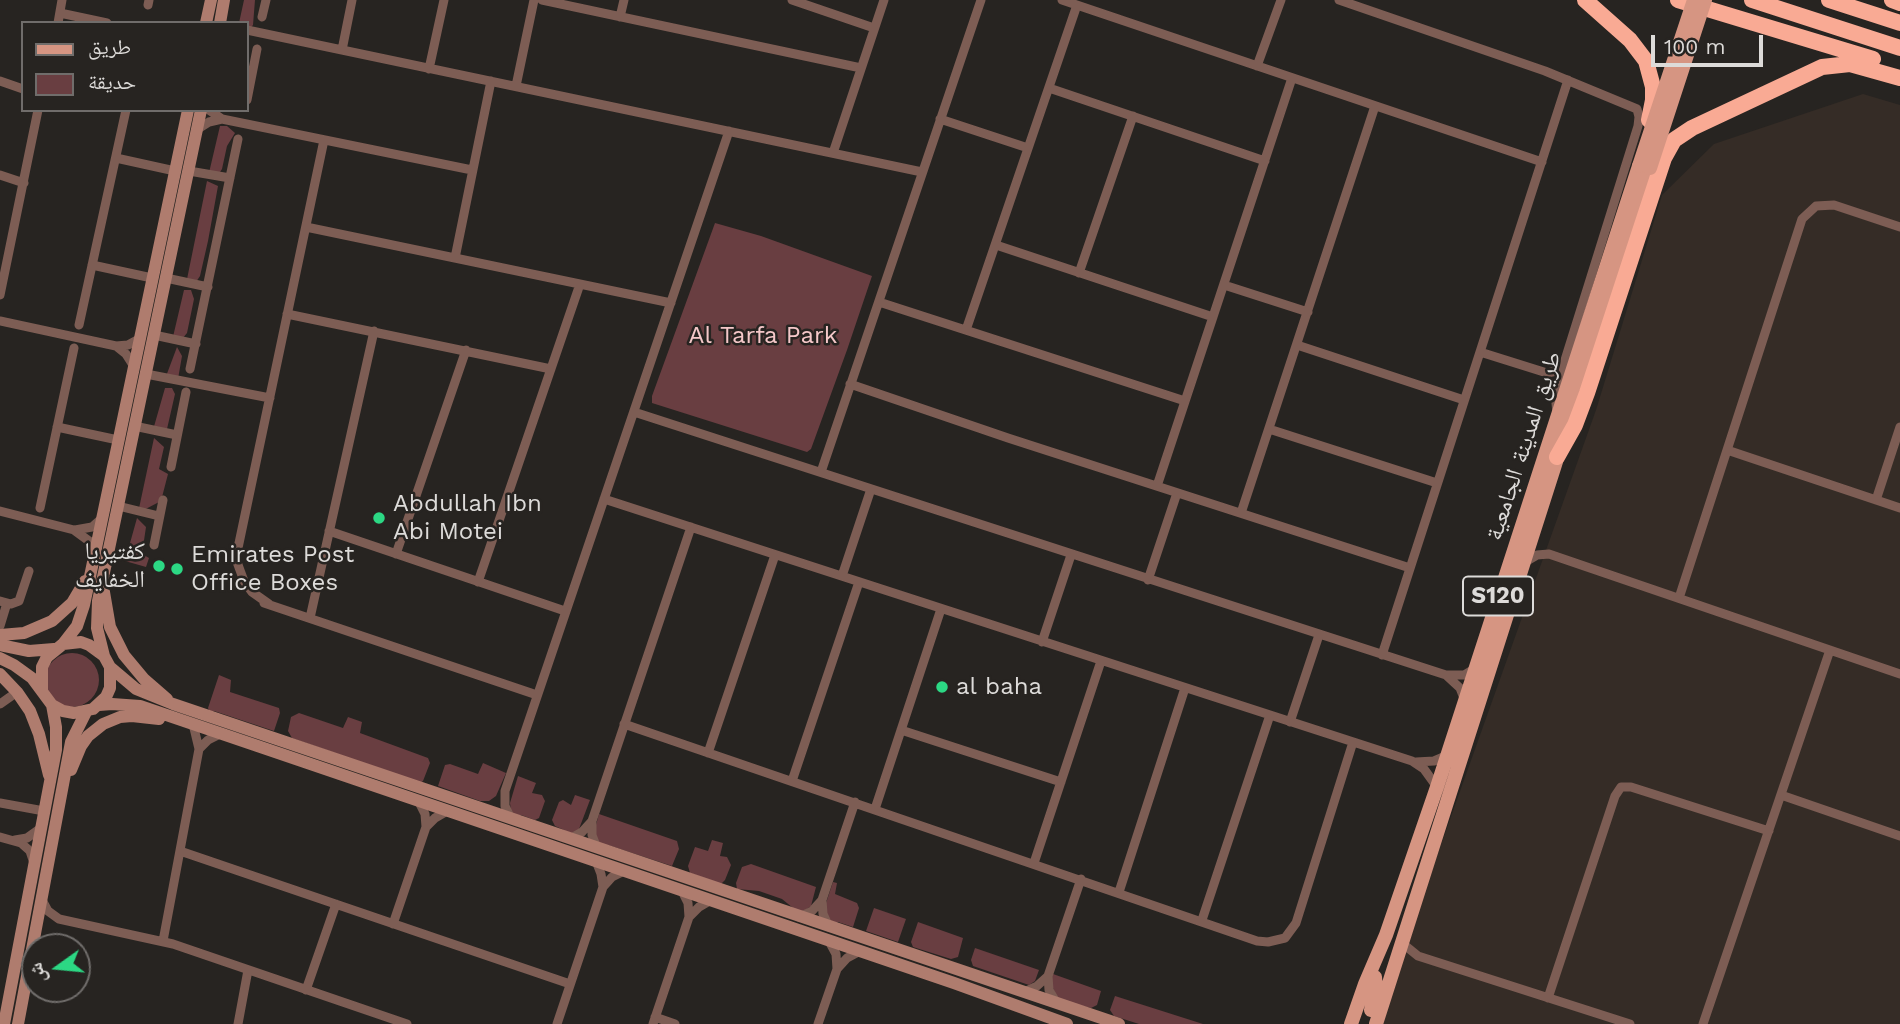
<!DOCTYPE html>
<html>
<head>
<meta charset="utf-8">
<style>
  body { margin:0 }
  #map { position:relative; width:1900px; height:1024px; overflow:hidden; background:#272421; font-family:"Work Sans","Noto Naskh Arabic",sans-serif }
  canvas { display:block }
  .legend { position:absolute; left:21px; top:21px; width:228px; height:91px; box-sizing:border-box; background:#272421; border:2px solid #706d6b; margin:0; padding:9px 12px; list-style:none; font-size:21px; color:#dddbd9 }
  .legend li { display:flex; align-items:center; gap:14px; height:35px }
  .legend b { width:35px; border:2px solid #706d6b }
  .north { position:absolute; left:21px; top:933px; width:70px; height:70px; box-sizing:border-box; background:#272421; border:2px solid #706d6b; border-radius:50%; rotate:255deg; font-size:19px; font-weight:700; line-height:28px; text-align:center; color:#dddbd9 }
  .north::after { content:''; display:block; margin:auto; width:24px; height:32px; background:#2cd884; clip-path:polygon(50% 0,100% 100%,50% 72%,0 100%) }
  .scale { position:absolute; left:1651px; top:35px; width:112px; height:32px; box-sizing:border-box; border:4px solid #dddbd9; border-top:0; padding-left:9px; font-size:21px; line-height:24px; white-space:nowrap; color:#dddbd9; -webkit-text-stroke:5px #272421; paint-order:stroke }
</style>
</head>
<body>
<div id="map">
<canvas width="1900" height="1024"></canvas>
<ul class="legend">
<li><b style="height:9px;background:#d69582"></b>طريق</li>
<li><b style="height:19px;background:#693e41"></b>حديقة</li>
</ul>
<div class="north">ش</div>
<div class="scale">100 m</div>
</div>
<script>
const ctx = document.querySelector('canvas').getContext('2d');
ctx.lineJoin = 'round';
function fill(path, color) {
  ctx.fillStyle = color;
  ctx.fill(path, 'evenodd');
}
function toPath(rows) {
  const path = new Path2D();
  for (const r of rows) {
    if (r.length === 3) {
      path.moveTo(r[0] + r[2], r[1]);
      path.arc(r[0], r[1], r[2], 0, 2 * Math.PI);
      continue;
    }
    path.moveTo(r[0], r[1]);
    for (let i = 2; i < r.length; i += 2) path.lineTo(r[i], r[i + 1]);
  }
  return path;
}
function trace(path, color, width, dash) {
  ctx.strokeStyle = color;
  ctx.lineWidth = width;
  ctx.lineCap = dash ? 'butt' : 'round';
  ctx.setLineDash(dash || []);
  ctx.stroke(path);
}
function drawText(font, color, halo, rows, align = 'center') {
  ctx.font = font + ' "Work Sans","Noto Naskh Arabic",sans-serif';
  ctx.lineWidth = 5;
  ctx.setLineDash([]);
  ctx.textBaseline = 'middle';
  ctx.strokeStyle = halo;
  ctx.fillStyle = color;
  for (const [text, x, y, turn = 0] of rows) {
    ctx.save();
    ctx.translate(x, y);
    ctx.rotate((+turn || 0) * Math.PI / 180);
    ctx.textAlign = isNaN(turn) ? turn : align;
    if (halo) ctx.strokeText(text, 0, 0);
    ctx.fillText(text, 0, 0);
    ctx.restore();
  }
}
const built = toPath([
  [1863,94,1900,105,1900,1024,1377,1024,1596,410,1662,195,1714,144]
]);
const green = toPath([
  [244,0,255,0,253,25,247,32,247,23,239,23],
  [220,126,227,126,235,133,227,146,222,169,218,175,208,177],
  [207,181,218,186,208,241,200,276,196,282,186,284],
  [715,223,761,236,872,276,847,350,811,449,807,452,652,403,652,396],
  [184,290,191,290,194,299,187,333,182,339,172,341],
  [177,347,182,356,178,379,165,379],
  [165,388,172,388,175,394,167,429,153,430],
  [154,438,164,447,159,469,168,474,161,501,138,513],
  [137,518,146,527,142,554,149,558,146,567,125,561],
  [72,680,27],
  [219,675,231,680,230,692,279,708,280,713,274,731,214,711,210,713,208,708],
  [299,713,343,728,348,717,362,722,360,733,428,758,430,763,423,781,420,783,292,738,288,731,291,717],
  [483,763,506,773,496,796,489,801,480,801,438,786,445,765,450,764,478,774],
  [518,776,536,783,532,793,542,795,545,801,539,818,535,820,521,815,517,817,511,811,510,803],
  [575,795,590,800,579,829,574,833,566,834,564,830,555,826,552,820,559,802,563,800,571,805],
  [599,814,677,841,679,849,672,866,608,845,602,846,596,840,594,832],
  [712,840,723,843,720,856,727,857,731,865,725,880,721,884,690,873,688,866,695,847,708,851],
  [751,864,816,887,811,906,804,911,798,912,782,899,759,891,737,889,736,883,742,867],
  [833,882,837,883,835,894,857,903,859,908,853,927,838,922,835,925,830,924,824,909],
  [874,908,906,919,898,942,866,931],
  [918,922,963,938,958,957,951,959,913,947,911,942],
  [975,948,1039,970,1035,981,1029,985,973,966,971,960],
  [1053,974,1101,991,1097,1005,1091,1008,1058,1000,1050,981],
  [1115,996,1203,1024,1139,1024,1114,1016,1110,1010]
]);
const minor = toPath([
  [542,0,861,68],
  [792,0,874,28],
  [1062,0,1542,162],
  [1339,0,1545,71,1637,109,1639,117,1638,126,1555,392,1557,414],
  [148,5,149,0],
  [60,13,107,23],
  [262,17,266,0],
  [620,17,624,0],
  [58,23,62,0],
  [247,30,922,172],
  [342,50,352,0],
  [1257,66,1281,0],
  [429,69,444,0],
  [0,81,23,89],
  [516,86,534,0],
  [1049,88,1265,161],
  [247,100,257,49],
  [209,110,222,119,472,170],
  [940,119,1028,148],
  [198,129,209,122,222,119],
  [833,153,884,0],
  [116,158,175,171],
  [189,171,230,178],
  [0,175,24,183],
  [306,227,671,303],
  [996,245,1213,317],
  [455,258,491,81],
  [92,265,152,278],
  [1079,273,1133,116],
  [166,278,208,287],
  [1224,285,1308,312],
  [0,295,38,110],
  [879,302,1185,401],
  [287,314,551,369],
  [0,321,116,346,128,345,139,339],
  [79,325,126,110],
  [966,330,1077,5],
  [154,335,196,344],
  [1297,345,1464,400],
  [116,346,126,354,133,365],
  [1480,352,1547,373,1562,370],
  [190,369,238,139],
  [146,374,270,398],
  [850,384,1008,438,1410,568],
  [634,412,1446,675,1464,675,1474,669],
  [134,426,177,435],
  [57,427,118,440],
  [1269,429,1437,483],
  [1727,450,1900,508],
  [171,467,186,392],
  [821,472,981,0],
  [1157,486,1292,78],
  [604,499,1412,761,1424,769,1437,787],
  [1876,500,1900,427],
  [118,506,159,516],
  [40,508,74,348],
  [0,511,74,530,89,541,95,551],
  [1241,513,1375,106],
  [75,530,92,527,101,519],
  [329,531,565,611],
  [154,545,163,500],
  [396,554,466,350],
  [1525,562,1537,555,1549,554,1900,674],
  [842,576,871,489],
  [1148,580,1177,493],
  [478,582,580,284],
  [1679,598,1802,219,1816,206,1834,205,1900,227],
  [0,601,11,604,19,601,29,571],
  [264,603,537,695],
  [269,604,252,592,244,581,237,562,238,548,324,140],
  [310,618,374,331],
  [0,626,7,603],
  [1042,642,1071,555],
  [1382,655,1568,80],
  [1447,676,1460,688,1465,701],
  [0,704,17,692],
  [1290,722,1319,635],
  [624,724,1257,941,1268,942,1285,938,1296,923,1353,742],
  [901,730,1061,782],
  [199,749,208,740,220,734],
  [708,753,775,555],
  [1416,762,1434,761,1448,755],
  [792,781,859,582],
  [1781,795,1900,836],
  [0,803,44,811],
  [875,809,941,609],
  [511,819,505,806,505,791,729,131],
  [426,827,435,818,447,811],
  [0,837,21,843,30,851,34,863],
  [570,839,582,832,592,821],
  [15,840,27,838,41,828],
  [597,848,592,835,592,821,691,527],
  [180,851,570,984],
  [596,861,601,874,603,887],
  [1034,863,1101,661],
  [1119,892,1185,688],
  [42,900,48,911,59,919,173,944,407,1024],
  [689,917,699,907,711,900],
  [799,917,812,911,822,900],
  [1202,920,1270,715],
  [393,924,426,827,425,814,419,802],
  [829,927,823,914,822,900,855,802],
  [163,941,199,749,193,724],
  [829,941,836,954,837,969],
  [1402,943,1418,956,1630,1024],
  [306,990,336,904],
  [1024,992,1037,986,1048,976],
  [1548,998,1615,796,1621,787,1631,787,1769,831],
  [1056,1002,1049,990,1048,976,1081,879],
  [655,1017,675,1024],
  [238,1024,248,970],
  [557,1024,603,887,612,877,624,871],
  [653,1024,689,917,688,903,682,891],
  [818,1024,837,969,847,958,860,951],
  [1703,1024,1830,650]
]);
const secondary = toPath([
  [206,23,211,0],
  [220,23,224,0],
  [104,592,110,627,124,655,144,679,167,699],
  [0,635,24,633,52,621,72,603,85,581],
  [63,644,77,626,84,605,188,110],
  [0,645,29,651,54,649],
  [104,656,97,628,98,601,201,110],
  [0,658,14,665,32,678,52,705,63,711,74,713,93,709,106,697,110,688,110,667,104,656,89,645,81,642,63,644,47,657,42,667,42,689],
  [110,667,136,689,173,704,1119,1024],
  [0,674,17,692,30,711,39,734,49,775],
  [99,705,112,704,140,706,193,724,954,983,1067,1024],
  [71,770,81,746,88,736,103,724,120,717,132,716,159,719],
  [4,1024,56,750,56,727,52,705],
  [18,1024,71,742,86,712]
]);
const primary = toPath([
  [1371,1010,1376,989,1375,977],
  [1351,1024,1365,984,1386,935,1437,787,1639,166],
  [1376,1024,1650,168]
]);
const motorway = toPath([
  [1585,0,1630,40,1646,61,1653,87,1653,100,1649,120],
  [1678,0,1873,59],
  [1752,0,1900,48],
  [1829,0,1900,23],
  [1892,0,1900,3],
  [1557,457,1575,425,1587,393,1664,158,1674,140,1692,128,1822,67,1850,64,1900,78]
]);
const primaryBridge = toPath([
  [1639,166,1694,0],
  [1650,168,1705,0]
]);
const markers = [
  [379,518,7,"#2cd884"],
  [159,566,7,"#2cd884"],
  [177,569,7,"#2cd884"],
  [942,687,7,"#2cd884"]
];
const shields = [
  [1498,596,70]
];
const shieldNames = [
  ["S120",1498,596]
];
const parkNames = [
  ["Al Tarfa Park",763,336]
];
const streetNames = [
  ["طريق المدينة الجامعية",1524,446,-72]
];
const poiNames = [
  ["Abdullah Ibn",393,504],
  ["Abi Motei",393,532],
  ["كفتيريا",145,552,"right"],
  ["الخفايف",145,580,"right"],
  ["Emirates Post",191,555],
  ["Office Boxes",191,583],
  ["al baha",956,687]
];
fill(built, '#352c26');
fill(green, '#693e41');
trace(minor, '#7d5d54', 9);
trace(secondary, '#af7c6e', 12);
trace(primary, '#d69582', 14);
trace(motorway, '#f9aa94', 16);
trace(primaryBridge, '#d69582', 14);
for (const [x, y, r, color] of markers) {
  const dot = new Path2D();
  dot.arc(x, y, r, 0, 2 * Math.PI);
  ctx.fillStyle = color;
  ctx.fill(dot);
  trace(dot, '#272421', 2.5);
}
for (const [x, y, w] of shields) {
  const box = new Path2D();
  box.roundRect(x - w / 2, y - 19.5, w, 39, 5);
  ctx.fillStyle = '#272421';
  ctx.fill(box);
  trace(box, '#dddbd9', 2);
}
drawText('bold 23px', '#dddbd9', null, shieldNames);
drawText('24px', '#f5c8c9', '#272421', parkNames);
drawText('24px', '#dddbd9', '#272421', streetNames);
drawText('24px', '#dddbd9', '#272421', poiNames, 'left');
</script>
</body>
</html>
